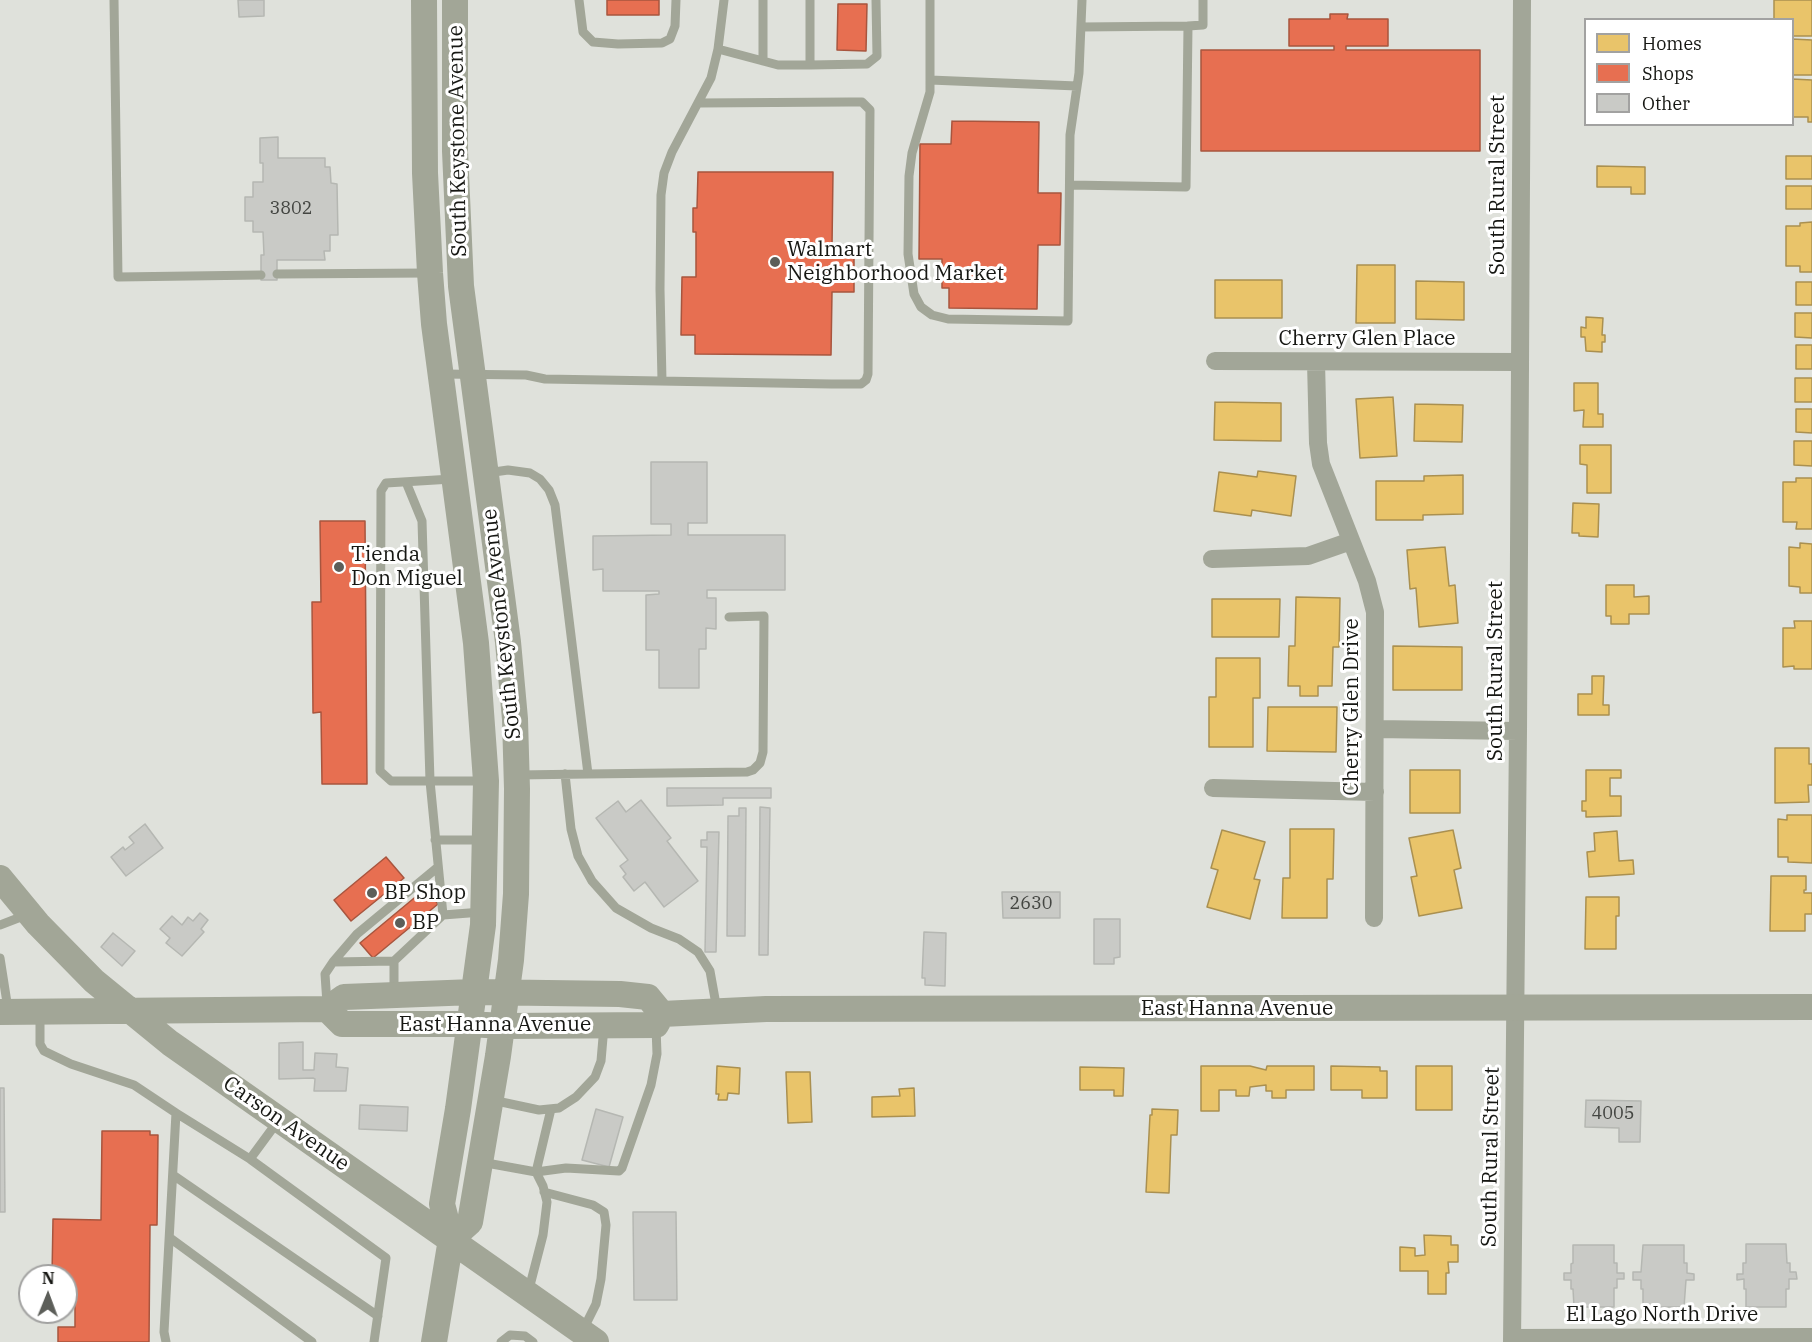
<!DOCTYPE html>
<html>
<head>
<meta charset="utf-8">
<style>
  body { margin:0 }
  #map { position:relative; width:1812px; height:1342px; overflow:hidden; background:#dfe1db; font-family:"IBM Plex Serif",serif }
  canvas { display:block }
  .legend { position:absolute; left:1584px; top:18px; width:210px; height:108px; box-sizing:border-box; background:#fff; border:2px solid #a2a2a1; margin:0; padding:8px 10px; list-style:none; font-size:18px; color:#161713 }
  .legend li { display:flex; align-items:center; gap:12px; height:30px }
  .legend b { width:30px; border:2px solid #a2a2a1 }
  .north { position:absolute; left:18px; top:1264px; width:60px; height:60px; box-sizing:border-box; background:#fff; border:2px solid #a2a2a1; border-radius:50%; rotate:1deg; font-size:16px; font-weight:700; line-height:24px; text-align:center; color:#161713 }
  .north::after { content:''; display:block; margin:auto; width:21px; height:27px; background:#5c5e59; clip-path:polygon(50% 0,100% 100%,50% 72%,0 100%) }
</style>
</head>
<body>
<div id="map">
<canvas width="1812" height="1342"></canvas>
<ul class="legend">
<li><b style="height:16px;background:#e9c46a"></b>Homes</li>
<li><b style="height:16px;background:#e76f51"></b>Shops</li>
<li><b style="height:16px;background:#c9cac6"></b>Other</li>
</ul>
<div class="north">N</div>
</div>
<script>
const ctx = document.querySelector('canvas').getContext('2d');
ctx.lineJoin = 'round';
function fill(path, color) {
  ctx.fillStyle = color;
  ctx.fill(path, 'evenodd');
}
function toPath(rows) {
  const path = new Path2D();
  for (const r of rows) {
    path.moveTo(r[0], r[1]);
    for (let i = 2; i < r.length; i += 2) path.lineTo(r[i], r[i + 1]);
  }
  return path;
}
function trace(path, color, width, dash) {
  ctx.strokeStyle = color;
  ctx.lineWidth = width;
  ctx.lineCap = dash ? 'butt' : 'round';
  ctx.setLineDash(dash || []);
  ctx.stroke(path);
}
function drawText(font, color, halo, rows, align = 'center') {
  ctx.font = font + ' "IBM Plex Serif",serif';
  ctx.lineWidth = 6;
  ctx.setLineDash([]);
  ctx.textBaseline = 'middle';
  ctx.strokeStyle = halo;
  ctx.fillStyle = color;
  for (const [text, x, y, turn = 0] of rows) {
    ctx.save();
    ctx.translate(x, y);
    ctx.rotate((+turn || 0) * Math.PI / 180);
    ctx.textAlign = isNaN(turn) ? turn : align;
    if (halo) ctx.strokeText(text, 0, 0);
    ctx.fillText(text, 0, 0);
    ctx.restore();
  }
}
const homes = toPath([
  [1774,0,1812,0,1812,36,1792,36,1792,20,1774,20,1774,0],
  [1792,39,1812,40,1812,75,1792,75,1792,39],
  [1792,79,1812,80,1812,122,1808,122,1808,117,1792,117,1792,79],
  [1786,156,1812,156,1812,179,1786,179,1786,156],
  [1597,166,1645,167,1645,194,1631,194,1631,187,1597,187,1597,166],
  [1786,186,1812,186,1812,209,1786,209,1786,186],
  [1812,222,1812,272,1800,272,1800,266,1786,266,1786,226,1800,226,1800,223,1812,222],
  [1357,265,1395,265,1395,323,1356,323,1357,265],
  [1215,280,1282,280,1282,318,1215,318,1215,280],
  [1416,281,1464,282,1464,320,1416,319,1416,281],
  [1796,282,1812,282,1812,305,1796,305,1796,282],
  [1795,313,1812,313,1812,338,1795,337,1795,313],
  [1586,317,1603,318,1602,335,1605,335,1605,342,1602,342,1602,352,1586,351,1585,337,1581,337,1581,327,1586,328,1586,317],
  [1796,345,1812,345,1812,369,1796,369,1796,345],
  [1795,378,1812,378,1812,402,1795,402,1795,378],
  [1574,383,1598,383,1598,414,1603,414,1603,427,1583,427,1584,410,1574,411,1574,383],
  [1393,397,1397,456,1360,458,1356,399,1393,397],
  [1215,402,1281,403,1281,441,1214,440,1215,402],
  [1415,404,1463,405,1462,442,1414,441,1415,404],
  [1796,409,1812,409,1812,433,1796,432,1796,409],
  [1794,441,1812,441,1812,466,1794,465,1794,441],
  [1580,445,1611,445,1611,493,1587,493,1587,465,1580,464,1580,445],
  [1258,471,1296,476,1291,516,1252,510,1251,516,1214,511,1219,472,1257,477,1258,471],
  [1463,475,1463,514,1423,515,1423,520,1376,520,1376,481,1424,481,1424,476,1463,475],
  [1796,478,1812,478,1812,529,1796,529,1797,522,1783,522,1783,482,1796,482,1796,478],
  [1573,503,1599,504,1598,537,1579,536,1579,533,1572,533,1573,503],
  [1800,543,1812,544,1812,593,1800,593,1800,587,1789,586,1789,547,1800,548,1800,543],
  [1445,547,1449,586,1455,585,1458,623,1419,627,1416,588,1410,589,1407,550,1445,547],
  [1606,585,1634,585,1634,597,1649,596,1649,614,1629,614,1629,624,1611,624,1611,616,1606,616,1606,585],
  [1296,597,1340,598,1339,647,1333,647,1332,686,1318,686,1318,696,1300,696,1300,686,1288,686,1289,646,1295,646,1296,597],
  [1212,599,1280,599,1279,637,1212,637,1212,599],
  [1794,621,1812,621,1812,669,1794,669,1794,666,1783,667,1783,628,1795,628,1794,621],
  [1393,646,1462,647,1462,690,1393,690,1393,646],
  [1216,658,1260,658,1260,698,1253,698,1253,747,1209,747,1209,697,1216,697,1216,658],
  [1592,676,1604,676,1603,705,1609,705,1609,715,1578,715,1578,694,1592,694,1592,676],
  [1268,707,1337,707,1336,752,1267,751,1268,707],
  [1775,748,1809,748,1809,764,1812,764,1812,785,1808,785,1809,802,1775,803,1775,748],
  [1410,770,1460,770,1460,813,1410,813,1410,770],
  [1586,770,1621,770,1621,778,1610,778,1610,796,1621,796,1621,816,1586,817,1586,811,1582,811,1582,801,1586,801,1586,770],
  [1787,815,1812,815,1812,863,1788,862,1788,857,1778,857,1778,819,1787,820,1787,815],
  [1290,829,1334,829,1333,879,1327,879,1327,918,1282,918,1283,878,1290,878,1290,829],
  [1222,830,1265,842,1254,879,1260,880,1250,919,1207,907,1218,870,1211,868,1222,830],
  [1453,830,1461,868,1454,870,1462,908,1419,916,1411,877,1417,876,1409,838,1453,830],
  [1617,831,1619,861,1633,860,1634,874,1589,877,1587,852,1595,851,1594,833,1617,831],
  [1771,876,1806,876,1806,890,1804,890,1804,893,1812,893,1812,914,1805,914,1805,931,1770,931,1771,876],
  [1586,897,1619,897,1619,916,1616,916,1616,949,1585,949,1586,897],
  [717,1066,740,1068,739,1094,728,1093,727,1100,718,1100,719,1094,716,1094,717,1066],
  [1201,1066,1250,1066,1266,1070,1267,1066,1314,1066,1314,1090,1286,1090,1286,1098,1272,1098,1272,1091,1266,1091,1266,1085,1250,1087,1249,1096,1236,1096,1236,1090,1219,1090,1219,1111,1201,1111,1201,1066],
  [1331,1066,1380,1067,1380,1071,1387,1071,1387,1098,1362,1098,1362,1090,1331,1090,1331,1066],
  [1416,1066,1452,1066,1452,1110,1416,1110,1416,1066],
  [1080,1067,1124,1068,1123,1096,1114,1096,1114,1090,1080,1090,1080,1067],
  [786,1072,810,1072,812,1122,788,1123,786,1072],
  [914,1088,915,1116,872,1117,872,1097,900,1096,899,1089,914,1088],
  [1152,1109,1178,1110,1177,1135,1171,1135,1169,1193,1146,1192,1150,1115,1152,1115,1152,1109],
  [1424,1235,1451,1236,1451,1245,1458,1245,1458,1262,1448,1262,1449,1273,1446,1273,1446,1294,1428,1294,1428,1271,1400,1271,1400,1247,1415,1248,1415,1256,1425,1255,1424,1235]
]);
const shops = toPath([
  [607,0,659,0,659,15,607,15,607,0],
  [838,4,867,4,866,51,837,50,838,4],
  [1330,14,1348,14,1347,19,1388,19,1388,46,1346,46,1346,50,1480,50,1480,151,1201,151,1201,50,1334,50,1334,46,1289,46,1289,19,1330,19,1330,14],
  [952,121,1039,122,1038,193,1061,193,1060,245,1038,245,1037,309,949,308,949,288,942,288,942,259,919,259,920,144,951,144,952,121],
  [698,172,833,172,832,246,854,246,854,292,832,292,831,355,695,354,695,335,681,335,682,277,696,277,696,232,693,232,693,208,697,208,698,172],
  [320,521,365,521,367,784,322,784,321,712,313,713,312,602,321,602,320,521],
  [386,857,404,878,351,921,334,900,386,857],
  [425,889,438,904,373,958,360,943,425,889],
  [102,1131,150,1131,150,1135,158,1135,157,1225,150,1225,149,1342,58,1342,58,1327,75,1327,75,1287,66,1287,66,1276,52,1276,53,1219,101,1220,102,1131]
]);
const building = toPath([
  [238,0,264,0,264,16,239,17,238,0],
  [278,137,278,158,325,158,325,167,330,167,331,183,337,184,338,235,330,235,330,251,324,251,325,260,277,260,277,280,261,280,261,255,264,255,263,232,253,232,253,221,245,221,245,197,253,197,253,182,263,182,263,163,260,163,260,138,278,137],
  [651,462,707,462,707,523,688,523,688,535,785,535,785,590,707,590,707,598,716,598,716,629,706,628,706,649,699,649,699,688,659,688,659,650,646,650,646,595,659,594,659,591,603,591,603,569,593,570,593,536,671,535,671,524,651,524,651,462],
  [667,788,771,788,771,798,723,798,723,805,667,806,667,788],
  [641,800,671,838,667,841,698,881,664,907,645,882,634,891,623,877,626,874,620,866,628,860,596,818,618,801,626,812,641,800],
  [760,807,770,808,768,955,759,955,760,807],
  [739,808,746,808,745,936,727,936,728,816,739,816,739,808],
  [145,824,163,848,126,876,111,857,123,847,125,850,134,843,129,837,145,824],
  [707,832,719,832,716,952,705,952,707,847,701,847,701,840,707,840,707,832],
  [1002,892,1060,892,1060,918,1003,918,1002,892],
  [200,913,208,920,201,929,204,932,182,956,166,943,170,938,160,929,172,916,182,925,188,917,193,921,200,913],
  [1094,919,1120,919,1120,957,1114,958,1114,964,1094,964,1094,919],
  [924,932,946,933,945,986,925,985,925,978,922,978,924,932],
  [113,933,135,951,122,966,101,947,113,933],
  [303,1042,303,1070,314,1070,315,1053,337,1054,336,1067,348,1068,346,1091,314,1091,315,1079,313,1078,279,1079,279,1043,303,1042],
  [0,1088,4,1088,5,1212,0,1212,0,1088],
  [1586,1100,1641,1101,1640,1142,1619,1142,1619,1128,1585,1127,1586,1100],
  [360,1105,408,1107,407,1131,359,1129,360,1105],
  [596,1109,623,1117,609,1167,582,1160,596,1109],
  [633,1212,676,1212,677,1300,634,1300,633,1212],
  [1746,1244,1786,1244,1787,1263,1790,1263,1790,1272,1796,1272,1797,1279,1789,1279,1789,1289,1786,1289,1786,1307,1746,1307,1746,1289,1744,1289,1744,1279,1737,1280,1737,1274,1743,1274,1743,1263,1746,1263,1746,1244],
  [1573,1245,1614,1245,1614,1263,1617,1263,1617,1273,1624,1273,1624,1279,1617,1279,1617,1288,1614,1288,1614,1307,1574,1307,1573,1289,1571,1289,1571,1280,1564,1280,1564,1273,1571,1273,1571,1264,1573,1263,1573,1245],
  [1643,1245,1684,1245,1684,1263,1687,1263,1687,1273,1694,1274,1694,1280,1686,1280,1684,1307,1643,1307,1643,1289,1641,1289,1641,1280,1633,1280,1633,1272,1641,1272,1643,1245]
]);
const service = toPath([
  [114,0,118,277,261,275],
  [579,0,583,32,593,42,618,44,662,43,670,39,675,26,676,0],
  [763,0,763,61],
  [930,0,930,92,912,153,909,176,908,254,914,294,921,307,932,315,948,319,1068,321,1070,135,1079,73,1082,0],
  [1081,27,1188,26],
  [718,49,778,65,810,65,810,0],
  [810,65,867,64,877,56,876,0],
  [930,80,1077,86],
  [1070,185,1186,187,1188,26,1203,25,1203,0],
  [277,274,428,273],
  [442,374,526,375,545,379,831,384,861,384,866,380,868,374,870,110,862,102,849,102,699,103],
  [662,381,660,289,661,195,664,173,672,152,711,78,718,49,724,0],
  [487,473,508,470,530,473,540,479,549,490,555,505,588,774,517,775],
  [452,479,386,483,381,491,380,771,391,781,484,781],
  [565,774,571,829,578,856,592,881,616,908,651,928,679,939,698,952,710,971,717,1010],
  [588,774,747,772,753,770,760,763,763,752,764,616,729,617],
  [435,840,483,840],
  [443,915,482,912],
  [0,925,26,915],
  [0,958,8,1009],
  [333,962,357,934,438,867],
  [394,994,394,961],
  [327,1004,325,974,333,962,394,961,443,915,430,781,422,521,406,482],
  [40,1014,40,1044,44,1051,71,1064,134,1085,176,1113,164,1332,166,1342],
  [492,1100,539,1110,559,1108,576,1097,595,1077,601,1061,604,1026],
  [551,1109,536,1172,566,1168,619,1171,622,1168,651,1085,657,1054,656,1027],
  [176,1113,250,1159,386,1258,374,1342],
  [250,1159,278,1121],
  [481,1162,536,1172,543,1186,547,1202,543,1235,528,1293],
  [173,1175,378,1316],
  [544,1192,593,1205,604,1212,606,1225,601,1279,596,1304,583,1330],
  [170,1238,312,1342],
  [501,1342,510,1335,525,1336,533,1342]
]);
const minor = toPath([
  [1215,361,1520,362],
  [1316,362,1318,443,1321,464,1367,581,1375,612,1374,918],
  [1212,559,1308,556,1351,541],
  [1375,729,1518,731],
  [1213,788,1375,792],
  [1512,1338,1812,1337],
  [1512,1342,1518,731,1522,0]
]);
const secondary = toPath([
  [424,0,425,173,430,273,434,324,476,643,486,781,483,925,458,1109,442,1204,451,1239,434,1342],
  [0,878,38,924,94,981,170,1043,596,1342],
  [327,1009,342,1024,469,1024,503,1026,656,1025,662,1014],
  [0,1012,327,1009,344,997,474,992,620,994,648,997,662,1014],
  [662,1014,766,1009,1812,1007],
  [451,1239,470,1222,498,1056,511,960,516,894,517,789,515,719,508,642,461,286,455,151,455,0]
]);
const markers = [
  [775,262,6,"#5c5e59"],
  [339,567,6,"#5c5e59"],
  [372,893,6,"#5c5e59"],
  [400,923,6,"#5c5e59"]
];
const numberNames = [
  ["3802",291,209],
  ["2630",1031,904],
  ["4005",1613,1114]
];
const streetNames = [
  ["South Keystone Avenue",458,141,-91],
  ["South Rural Street",1498,185,-90],
  ["Cherry Glen Place",1367,339],
  ["South Keystone Avenue",502,624,-96],
  ["South Rural Street",1496,671,-90],
  ["Cherry Glen Drive",1352,707,-90],
  ["East Hanna Avenue",1237,1009],
  ["East Hanna Avenue",495,1025],
  ["Carson Avenue",286,1124,35],
  ["South Rural Street",1491,1157,-89],
  ["El Lago North Drive",1662,1315]
];
const poiNames = [
  ["Walmart",787,250],
  ["Neighborhood Market",787,274],
  ["Tienda",351,555],
  ["Don Miguel",351,579],
  ["BP Shop",384,893],
  ["BP",412,923]
];
fill(homes, '#e9c46a');
trace(homes, '#aa9050', 1.5);
fill(shops, '#e76f51');
trace(shops, '#a8553e', 1.5);
fill(building, '#c9cac6');
trace(building, '#b5b7b2', 1.5);
trace(service, '#a2a698', 9);
trace(minor, '#a2a698', 18);
trace(secondary, '#a2a697', 26);
for (const [x, y, r, color] of markers) {
  const dot = new Path2D();
  dot.arc(x, y, r, 0, 2 * Math.PI);
  ctx.fillStyle = color;
  ctx.fill(dot);
  trace(dot, '#fff', 2);
}
drawText('18px', '#444642', null, numberNames);
drawText('21px', '#161713', '#fff', streetNames);
drawText('21px', '#161713', '#fff', poiNames, 'left');
</script>
</body>
</html>
